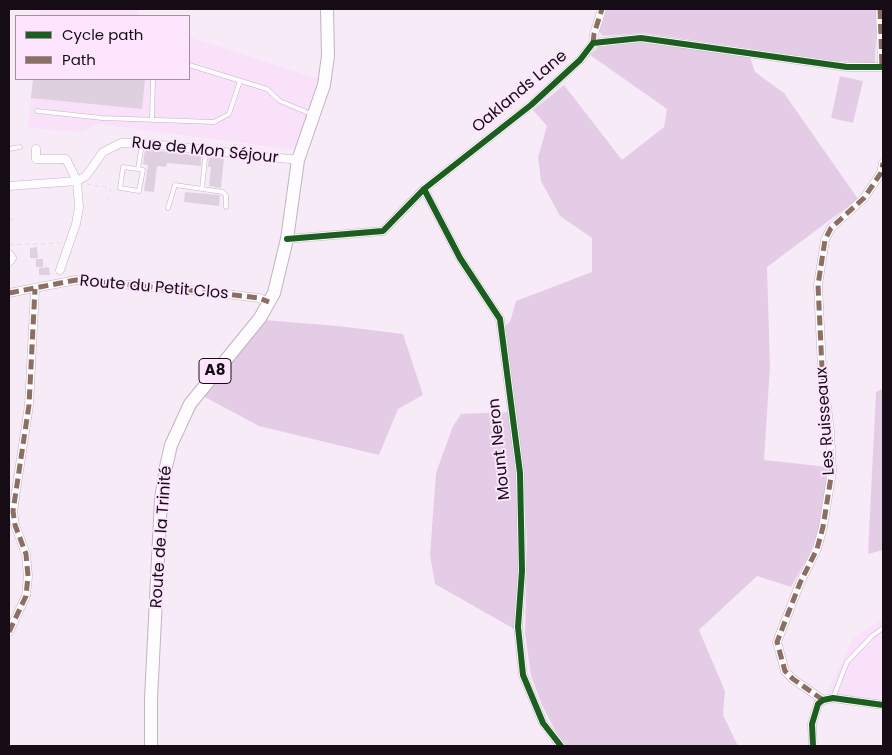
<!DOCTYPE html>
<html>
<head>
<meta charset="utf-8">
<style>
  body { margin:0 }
  #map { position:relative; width:892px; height:755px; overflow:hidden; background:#f8ebf8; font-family:Poppins,sans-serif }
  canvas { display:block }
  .frame { position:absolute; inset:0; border:10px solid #160c16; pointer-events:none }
  .legend { position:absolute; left:15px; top:15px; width:175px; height:65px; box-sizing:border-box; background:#fde6fd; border:1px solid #a18fa1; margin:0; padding:6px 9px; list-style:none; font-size:15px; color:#160c16 }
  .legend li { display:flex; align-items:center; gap:10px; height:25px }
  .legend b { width:25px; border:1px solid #a18fa1 }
</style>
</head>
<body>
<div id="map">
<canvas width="892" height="755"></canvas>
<div class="frame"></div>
<ul class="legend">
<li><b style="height:6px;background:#1b5e20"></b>Cycle path</li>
<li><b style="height:6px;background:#8d6e63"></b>Path</li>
</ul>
</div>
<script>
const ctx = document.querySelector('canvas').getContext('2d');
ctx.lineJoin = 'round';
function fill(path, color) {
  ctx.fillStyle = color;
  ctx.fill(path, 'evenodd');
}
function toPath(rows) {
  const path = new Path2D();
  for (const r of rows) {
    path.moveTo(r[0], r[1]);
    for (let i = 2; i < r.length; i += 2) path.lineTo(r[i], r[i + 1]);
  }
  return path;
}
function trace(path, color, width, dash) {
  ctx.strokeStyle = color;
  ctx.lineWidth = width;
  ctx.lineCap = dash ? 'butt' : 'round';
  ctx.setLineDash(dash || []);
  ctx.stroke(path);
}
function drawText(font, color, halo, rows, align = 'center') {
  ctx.font = font + ' Poppins,sans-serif';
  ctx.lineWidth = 4;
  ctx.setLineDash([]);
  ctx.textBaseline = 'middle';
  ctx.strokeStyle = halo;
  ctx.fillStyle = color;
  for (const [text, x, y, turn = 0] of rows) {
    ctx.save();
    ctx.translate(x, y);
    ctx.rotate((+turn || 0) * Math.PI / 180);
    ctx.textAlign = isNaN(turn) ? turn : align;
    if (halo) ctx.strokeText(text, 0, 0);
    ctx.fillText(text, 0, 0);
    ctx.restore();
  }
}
const built = toPath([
  [40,9,137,9,137,16,39,16],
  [189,37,319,79,297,150,99,124,80,132,28,128,33,79,189,79],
  [883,617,883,701,827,692,853,639]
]);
const green = toPath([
  [606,9,877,9,875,63,836,61,643,33,603,36,598,30],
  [643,42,750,57,755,72,784,93,858,199,767,267,770,367,764,460,828,467,825,501,818,532,809,555,791,587,757,576,699,630,725,691,723,715,738,746,567,746,557,734,542,705,531,676,525,633,527,540,523,470,505,326,510,322,516,301,592,272,592,238,560,216,541,181,538,157,547,126,533,110,564,85,622,160,664,127,667,109,590,55,598,47],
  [840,76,863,81,853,123,831,118],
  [264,320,338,326,403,334,423,395,398,409,379,455,259,426,201,395],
  [883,389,883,550,868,554,876,392],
  [508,412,518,473,519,554,516,630,435,584,430,555,436,473,453,426,461,414]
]);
const building = toPath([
  [33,79,145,79,142,109,31,98],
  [145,149,201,156,201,166,167,163,166,167,157,166,154,192,144,191,148,165,143,164],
  [209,157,224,158,221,188,209,186,211,167,208,167],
  [185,192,220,195,219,206,184,202],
  [37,247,38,258,30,258,30,248],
  [36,259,43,259,43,267,36,267],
  [49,267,50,275,39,275,39,268]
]);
const path = toPath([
  [87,184,111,188],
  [107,200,111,188],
  [9,219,15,219],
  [9,245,60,243]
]);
const service = toPath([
  [189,65,267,89,280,101,311,114],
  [37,111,102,118,214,122,229,114,240,81],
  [152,118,153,79],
  [9,149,20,147],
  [138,169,123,167,120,188,139,191,143,170,138,169,142,144],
  [202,189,206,149],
  [168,208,175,185,223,192,226,196,226,207],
  [833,698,847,662,872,636,883,628]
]);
const minor = toPath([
  [880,9,882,67],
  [593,43,594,34,602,9],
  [36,149,36,159,66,159,77,181,79,207,76,224,60,270],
  [9,186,77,181,86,176,103,152,121,143,142,143,298,160],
  [424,189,460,258,500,319,520,473,522,571,518,627,523,675,543,723,561,746],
  [287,239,383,231,424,189,531,105,580,60,593,43,641,38,847,67,883,67],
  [9,254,12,258,9,262],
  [9,293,76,280,209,292,259,298,269,302],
  [9,632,26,596,28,576,26,554,15,525,13,511,29,405,35,289],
  [823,700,793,679,785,671,777,642,800,583,817,549,823,527,832,471,830,431,822,368,818,285,825,240,831,228,864,198,881,173,883,163],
  [813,746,812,724,818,704,823,700,833,698,883,705]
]);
const primary = toPath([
  [151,746,151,699,161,499,166,467,171,445,190,404,260,318,274,293,287,239,298,160,324,85,328,56,327,9]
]);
const quiet = toPath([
  [880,9,882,67],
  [593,43,594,34,602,9],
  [9,293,76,280,209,292,259,298,269,302],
  [9,632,26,596,28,576,26,554,15,525,13,511,29,405,35,289],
  [823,700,793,679,785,671,777,642,800,583,817,549,823,527,832,471,830,431,822,368,818,285,825,240,831,228,864,198,881,173,883,163]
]);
const cycleway = toPath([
  [424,189,460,258,500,319,520,473,522,571,518,627,523,675,543,723,561,746],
  [287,239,383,231,424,189,531,105,580,60,593,43,641,38,847,67,883,67],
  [813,746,812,724,818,704,823,700,833,698,883,705]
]);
const shields = [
  [215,371,32]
];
const shieldNames = [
  ["A8",215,371]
];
const streetNames = [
  ["Oaklands Lane",520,92,-40],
  ["Rue de Mon Séjour",205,151,6],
  ["Route du Petit Clos",154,288,5],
  ["Les Ruisseaux",826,421,-94],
  ["Mount Neron",500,449,-96],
  ["Route de la Trinité",162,537,-86]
];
fill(built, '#f9e1fa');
fill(green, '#e5cce6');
fill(building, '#dfd0e0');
trace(service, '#bfb5bf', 5);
trace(minor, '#bfb5bf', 9);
trace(primary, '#bfb5bf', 14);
trace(path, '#e2dee2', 1, [4, 4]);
trace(service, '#fefcfe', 4);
trace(minor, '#fefcfe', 8);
trace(primary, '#fefcfe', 12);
trace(quiet, '#8d6e63', 5, [10, 5]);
trace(cycleway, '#1b5e20', 6);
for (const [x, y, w] of shields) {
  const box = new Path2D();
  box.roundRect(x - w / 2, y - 12.5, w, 25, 4);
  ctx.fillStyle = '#fde6fd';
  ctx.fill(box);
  trace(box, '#160c16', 1);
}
drawText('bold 15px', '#160c16', null, shieldNames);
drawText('16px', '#160c16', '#fde6fd', streetNames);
</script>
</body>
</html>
